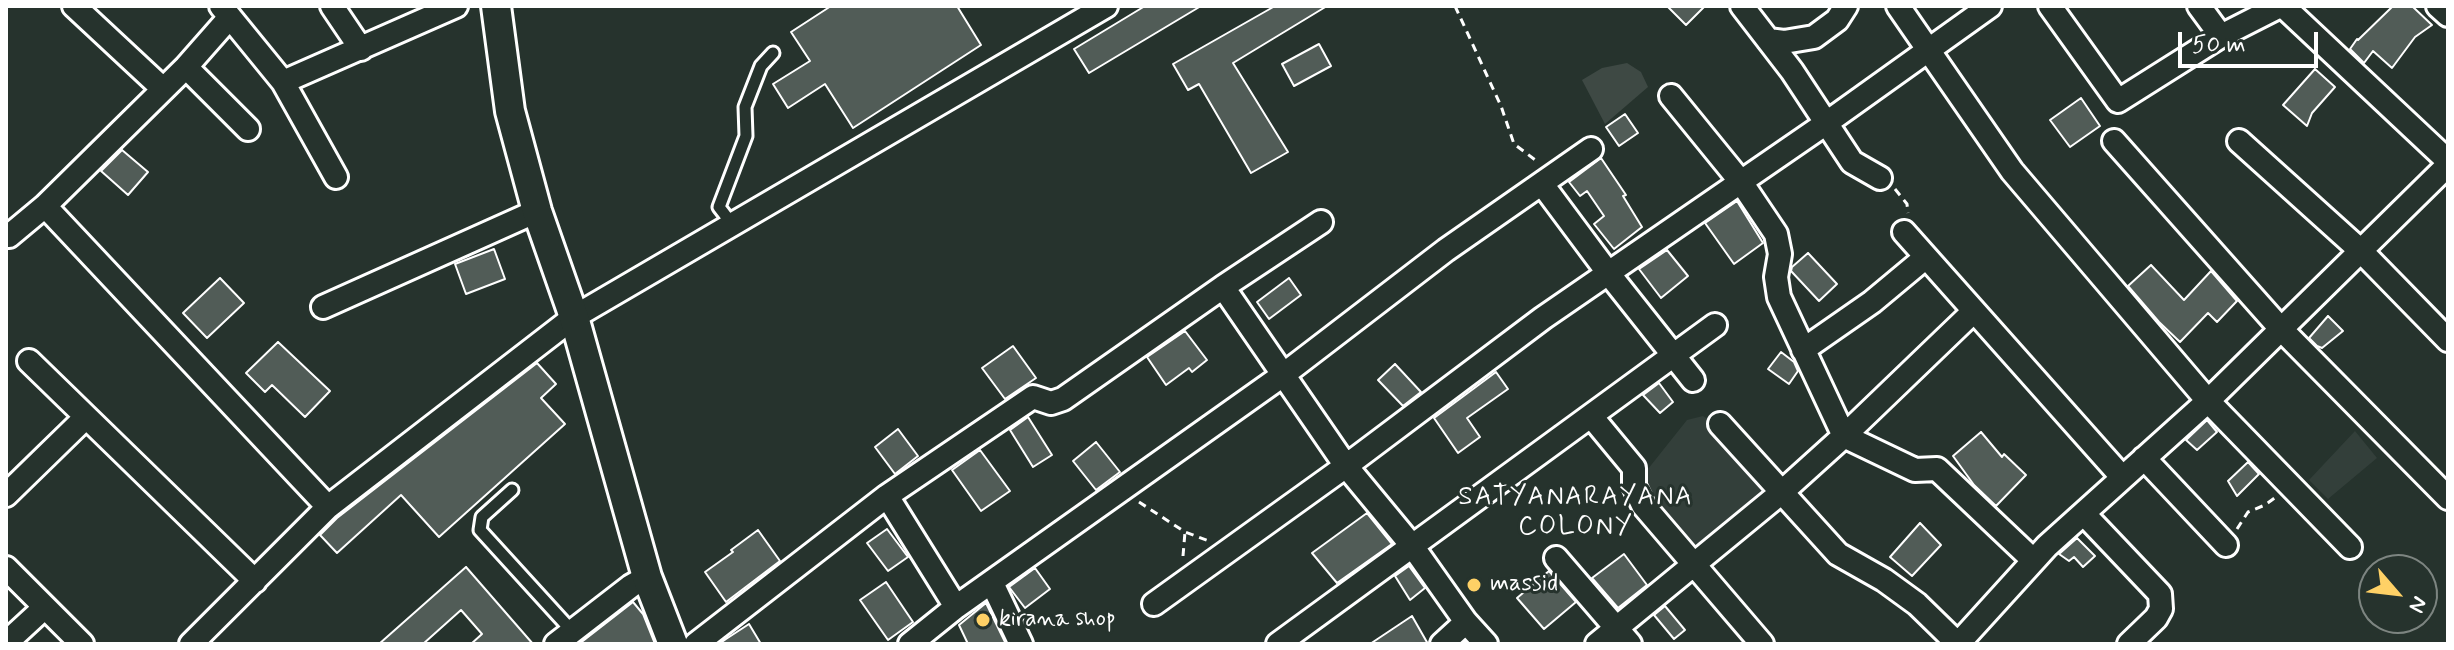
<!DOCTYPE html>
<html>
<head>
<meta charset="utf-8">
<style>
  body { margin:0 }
  #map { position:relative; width:2454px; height:650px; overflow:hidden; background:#26332d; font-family:Mynerve,sans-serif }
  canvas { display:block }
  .frame { position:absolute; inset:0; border:8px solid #fff; pointer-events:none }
  .north { position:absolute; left:2358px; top:554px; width:80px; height:80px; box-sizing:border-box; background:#26332d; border:2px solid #7d8581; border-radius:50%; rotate:118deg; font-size:22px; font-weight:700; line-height:32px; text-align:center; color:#fff }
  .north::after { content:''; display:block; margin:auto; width:28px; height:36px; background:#ffd166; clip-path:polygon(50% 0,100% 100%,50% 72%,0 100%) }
  .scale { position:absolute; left:2178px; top:32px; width:140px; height:36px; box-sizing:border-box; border:4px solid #fff; border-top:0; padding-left:10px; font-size:24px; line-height:28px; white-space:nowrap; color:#fff; -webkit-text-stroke:6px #26332d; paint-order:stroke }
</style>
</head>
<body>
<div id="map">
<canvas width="2454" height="650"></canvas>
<div class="frame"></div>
<div class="north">N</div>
<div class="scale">50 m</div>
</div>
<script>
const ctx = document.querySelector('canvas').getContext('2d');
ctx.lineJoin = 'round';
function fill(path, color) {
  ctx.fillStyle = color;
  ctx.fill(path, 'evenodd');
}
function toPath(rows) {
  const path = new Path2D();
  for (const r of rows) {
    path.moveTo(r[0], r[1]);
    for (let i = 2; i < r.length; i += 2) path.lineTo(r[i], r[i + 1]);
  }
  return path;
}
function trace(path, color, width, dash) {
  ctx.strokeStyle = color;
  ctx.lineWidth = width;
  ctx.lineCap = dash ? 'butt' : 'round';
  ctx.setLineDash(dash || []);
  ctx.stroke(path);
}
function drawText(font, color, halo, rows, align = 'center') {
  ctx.font = font + ' Mynerve,sans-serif';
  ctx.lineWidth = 6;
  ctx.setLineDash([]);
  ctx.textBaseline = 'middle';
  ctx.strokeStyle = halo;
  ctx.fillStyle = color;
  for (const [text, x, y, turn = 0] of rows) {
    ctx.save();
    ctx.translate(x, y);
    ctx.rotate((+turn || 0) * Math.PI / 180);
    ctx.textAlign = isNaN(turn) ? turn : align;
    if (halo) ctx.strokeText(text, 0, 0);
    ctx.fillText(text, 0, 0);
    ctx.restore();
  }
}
const built = toPath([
  [1703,416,1715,424,1768,485,1699,543,1688,549,1640,489,1644,474,1687,420],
  [2355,431,2377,458,2328,499,2309,480]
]);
const green = toPath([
  [1627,63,1641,72,1648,87,1605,124,1582,80,1602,68]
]);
const building = toPath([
  [831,6,957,6,981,45,853,128,825,84,788,108,773,84,810,61,791,32,831,6],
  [1145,6,1201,6,1089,73,1074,49,1145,6],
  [1275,6,1327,6,1233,63,1288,152,1251,173,1199,84,1188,90,1173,64,1275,6],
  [1667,6,1705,6,1686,25,1667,6],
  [2393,6,2412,6,2432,25,2415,37,2392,68,2373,51,2364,63,2350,49,2357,39,2358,40,2393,6],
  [1319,44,1331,66,1294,86,1282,64,1319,44],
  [2315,69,2335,87,2312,113,2307,126,2283,105,2315,69],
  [2081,98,2100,126,2070,147,2050,120,2081,98],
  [1625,114,1638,133,1619,146,1606,127,1625,114],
  [122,150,148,172,128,195,101,171,122,150],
  [1601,158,1626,195,1623,196,1642,227,1614,249,1594,224,1604,216,1587,191,1580,196,1569,182,1601,158],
  [1737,201,1763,243,1734,264,1705,223,1737,201],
  [494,249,505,279,466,294,455,264,494,249],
  [1667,250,1688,276,1661,298,1639,269,1667,250],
  [1808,253,1837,284,1819,301,1791,271,1792,267,1808,253],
  [2151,265,2184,300,2211,271,2237,301,2217,322,2208,313,2180,342,2159,322,2128,286,2151,265],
  [220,278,244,303,207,338,183,313,220,278],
  [1289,278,1301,295,1269,319,1257,302,1289,278],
  [2328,316,2343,331,2322,348,2317,346,2309,338,2328,316],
  [1185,331,1207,360,1192,372,1189,368,1166,385,1147,357,1185,331],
  [278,342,330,391,305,417,272,385,265,392,246,373,278,342],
  [1013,346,1036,378,1005,399,982,368,1013,346],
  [1781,352,1794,362,1798,371,1789,384,1768,369,1781,352],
  [537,363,556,384,541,398,565,424,439,537,401,495,337,553,320,535,337,518,537,363],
  [1395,364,1421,392,1403,406,1378,380,1395,364],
  [1496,372,1508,389,1467,418,1480,437,1458,453,1434,418,1496,372],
  [1659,383,1673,402,1660,413,1643,395,1659,383],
  [1028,417,1052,455,1033,467,1010,430,1028,417],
  [2207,420,2217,432,2197,450,2186,440,2207,420],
  [898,429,918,456,895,474,875,447,898,429],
  [1981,432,2002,457,2004,454,2026,475,1996,506,1974,485,1953,456,1981,432],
  [1096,442,1120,472,1096,490,1073,461,1096,442],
  [980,450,1010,491,981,511,952,470,980,450],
  [2248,462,2259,474,2237,496,2228,481,2248,462],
  [1367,513,1392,544,1337,583,1312,553,1367,513],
  [1920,523,1941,545,1912,576,1890,557,1920,523],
  [887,529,908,557,888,571,867,543,887,529],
  [758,530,780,561,726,602,705,572,733,552,731,550,758,530],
  [2077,538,2095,556,2083,567,2074,557,2069,561,2059,554,2077,538],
  [1624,554,1647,585,1618,608,1592,578,1624,554],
  [1409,566,1425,588,1410,600,1395,576,1409,566],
  [466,567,533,644,471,644,482,634,461,610,423,644,379,644,466,567],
  [1035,568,1050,589,1025,608,1009,587,1035,568],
  [1549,571,1576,602,1544,629,1517,598,1549,571],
  [886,582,913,622,888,640,860,600,886,582],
  [633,602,643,614,655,644,579,644,633,602],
  [986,603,1006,644,968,644,959,625,986,603],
  [1665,606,1685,630,1674,639,1654,615,1665,606],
  [1412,616,1428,644,1370,644,1412,616],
  [749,624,761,644,719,644,726,639,749,624]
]);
const path = toPath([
  [1455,6,1501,106,1514,144,1538,162],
  [1895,189,1907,204,1908,213],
  [1139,502,1185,532,1209,541],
  [2237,529,2248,512,2265,505,2276,497],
  [1183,556,1185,532]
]);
const service = toPath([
  [732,224,719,207,746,136,745,107,761,66,773,53],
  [512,490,482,517,480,530,572,631]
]);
const minor = toPath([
  [74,6,162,88],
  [221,6,283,82,336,177],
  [332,6,361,49],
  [1742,6,1792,71,1852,162,1880,178],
  [1898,6,2012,171,2208,401,2350,547],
  [2050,6,2118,101,2221,36,2280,6],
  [2199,6,2221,36],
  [2283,6,2448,161],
  [2438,6,2448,15],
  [1768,40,1784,42,1814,37,1837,20,1846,6],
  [186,67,248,129],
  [283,82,456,6],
  [1671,96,1741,182,1776,234,1780,254,1776,277,1779,297,1844,436,1974,311],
  [2114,141,2281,329,2448,498],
  [2239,141,2361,251,2448,340],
  [1542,184,1609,274,1693,380],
  [45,206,328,507],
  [1904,232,2122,477],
  [9,236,45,206,186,67,230,17],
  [1223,287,1346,466,1413,547,1466,622,1486,644],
  [323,307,537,211],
  [1803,350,1872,302,1926,257],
  [29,361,255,581],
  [1591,416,1634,468,1634,486,1643,505,1762,644],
  [1720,424,1838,554,1884,580,1917,604,1958,644],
  [2144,458,2226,545],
  [6,495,85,418],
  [887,496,1033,397,1051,403,1063,399,1223,287,1321,222],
  [2084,514,2160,594,2161,609,2156,618,2129,644],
  [1556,558,1630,644],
  [6,568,82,644],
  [992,583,1021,644],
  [1154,604,1346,466,1543,318,1825,124,1990,6],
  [6,643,45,607],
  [191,644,328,507,574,317,1106,6],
  [556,644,631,586,647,577],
  [696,644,887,496,956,607],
  [910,644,956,607,1283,375,1446,250,1591,149],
  [1278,644,1715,325],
  [1442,644,1466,622],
  [1597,644,1782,492,1844,436,1915,470,1937,469,2033,560],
  [1958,644,2047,546,2208,401,2448,165]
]);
const tertiary = toPath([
  [496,6,510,111,537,211,574,317,647,577,673,644]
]);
const markers = [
  [1474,585,8,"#ffd166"],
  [983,620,8,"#ffd166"]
];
const poiNames = [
  ["massid",1490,585],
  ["kirana shop",999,620]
];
const neighbourhoodNames = [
  ["SATYANARAYANA",1576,499],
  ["COLONY",1576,529]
];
fill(built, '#333f3a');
fill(green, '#3e4944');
fill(building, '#515c57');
trace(building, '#fff', 2);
trace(service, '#fff', 17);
trace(minor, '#fff', 28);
trace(tertiary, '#fff', 34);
trace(path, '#fff', 3, [8, 6]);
trace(service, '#26332d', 11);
trace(minor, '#26332d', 22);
trace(tertiary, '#26332d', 28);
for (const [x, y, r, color] of markers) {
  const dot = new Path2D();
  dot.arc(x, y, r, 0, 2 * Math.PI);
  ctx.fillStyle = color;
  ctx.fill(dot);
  trace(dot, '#26332d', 3);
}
drawText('24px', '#fff', '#26332d', poiNames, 'left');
ctx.letterSpacing = '2px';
drawText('26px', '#fff', '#26332d', neighbourhoodNames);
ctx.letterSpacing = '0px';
</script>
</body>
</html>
